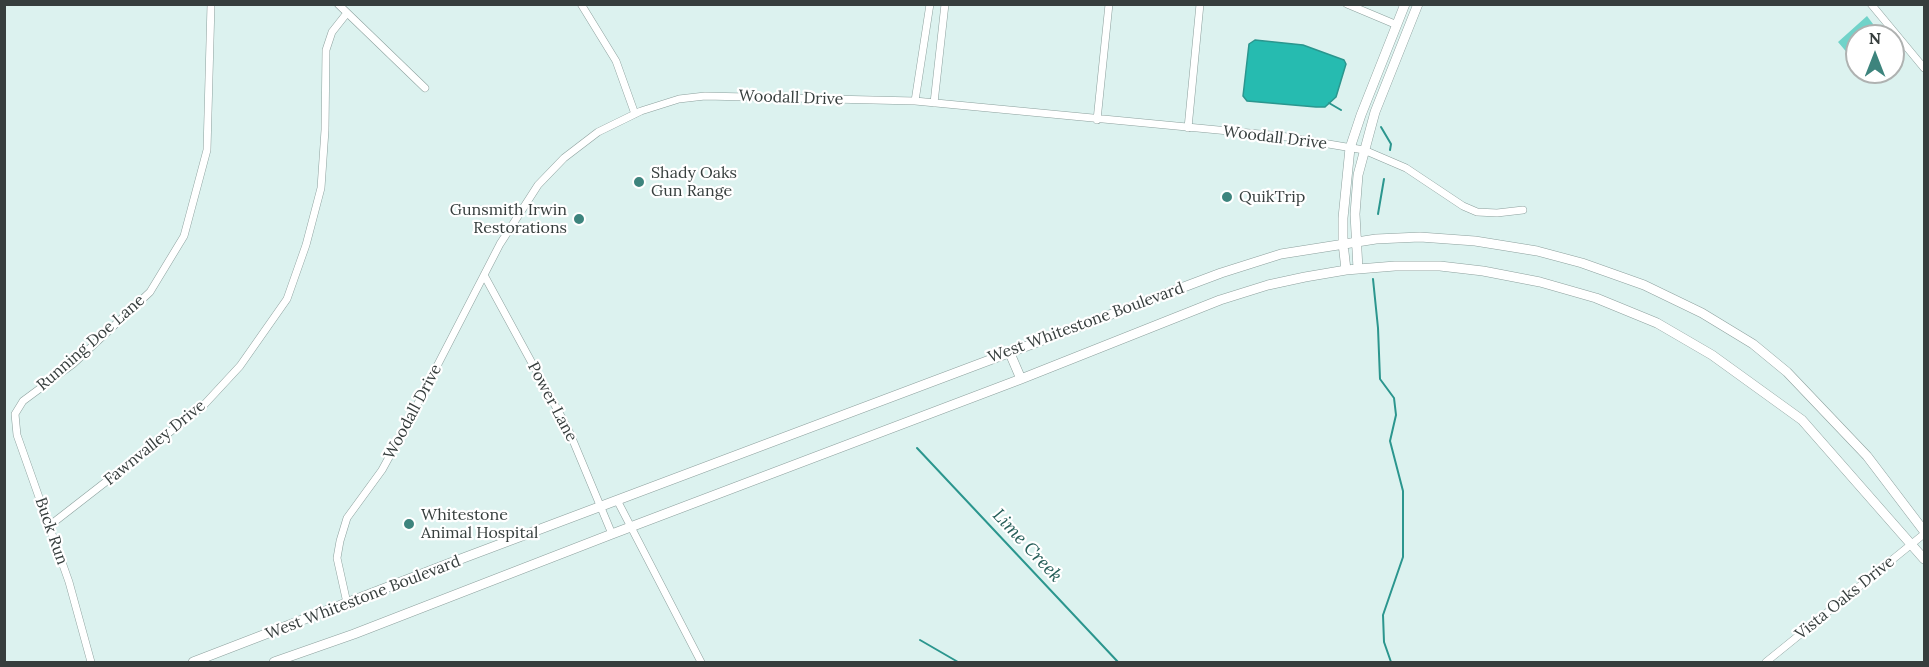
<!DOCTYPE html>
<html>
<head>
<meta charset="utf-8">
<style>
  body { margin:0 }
  #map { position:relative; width:1929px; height:667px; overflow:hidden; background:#dcf2ef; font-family:Lora,serif }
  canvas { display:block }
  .frame { position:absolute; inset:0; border:6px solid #363e3d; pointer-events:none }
  .north { position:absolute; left:1845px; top:24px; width:60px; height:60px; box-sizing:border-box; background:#fff; border:2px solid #afb2b1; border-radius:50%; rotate:0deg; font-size:16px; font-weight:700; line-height:24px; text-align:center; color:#363e3d }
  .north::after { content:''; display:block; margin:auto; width:21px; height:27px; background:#3d847d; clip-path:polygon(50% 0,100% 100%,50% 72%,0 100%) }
</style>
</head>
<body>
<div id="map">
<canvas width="1929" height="667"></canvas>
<div class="frame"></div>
<div class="north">N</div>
</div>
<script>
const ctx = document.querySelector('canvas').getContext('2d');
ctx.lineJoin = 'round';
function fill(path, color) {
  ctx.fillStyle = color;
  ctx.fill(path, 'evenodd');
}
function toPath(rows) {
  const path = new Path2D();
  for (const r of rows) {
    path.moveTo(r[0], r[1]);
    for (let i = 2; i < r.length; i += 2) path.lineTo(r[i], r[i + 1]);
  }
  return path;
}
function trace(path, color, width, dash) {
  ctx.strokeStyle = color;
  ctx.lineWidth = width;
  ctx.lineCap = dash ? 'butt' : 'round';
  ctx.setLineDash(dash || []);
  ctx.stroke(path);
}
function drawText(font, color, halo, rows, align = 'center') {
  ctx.font = font + ' Lora,serif';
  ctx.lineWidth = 4.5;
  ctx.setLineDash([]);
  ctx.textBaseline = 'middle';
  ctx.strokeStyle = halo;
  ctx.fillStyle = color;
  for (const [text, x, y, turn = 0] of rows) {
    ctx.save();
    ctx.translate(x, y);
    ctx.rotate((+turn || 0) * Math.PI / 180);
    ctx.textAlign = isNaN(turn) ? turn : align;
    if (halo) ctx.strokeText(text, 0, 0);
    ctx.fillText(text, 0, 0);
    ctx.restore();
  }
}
const green = toPath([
  [1867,16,1879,32,1874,36,1857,36,1857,49,1849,55,1838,42]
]);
const water = toPath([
  [1255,40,1303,45,1344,60,1346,64,1336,97,1325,107,1316,107,1247,101,1243,96,1249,44,1255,40]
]);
const stream = toPath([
  [1329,103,1341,110],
  [1381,127,1391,144,1390,150],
  [1378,214,1384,179],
  [1373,279,1378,328,1380,379,1394,398,1396,415,1390,441,1403,491,1403,557,1383,615,1384,642,1391,662],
  [917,448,1118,662],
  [920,640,958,662]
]);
const street = toPath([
  [338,4,425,88],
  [581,4,616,61,635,114],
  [1347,4,1397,25],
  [1871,4,1924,68],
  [915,101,930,4],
  [934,103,945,4],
  [1097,120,1109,4],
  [1188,128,1200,4],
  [484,275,569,431,612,534],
  [617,500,701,662],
  [49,526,202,407,240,366,287,299,306,245,321,188,325,130,326,50,332,32,347,13],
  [347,603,337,558,340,541,347,518,382,470,404,430,500,244,538,185,564,158,598,132,641,111,679,99,705,96,915,101,1281,136,1364,150,1406,168,1463,206,1477,212,1497,213,1523,210],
  [91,662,69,582,17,435,15,414,23,401,73,364,150,292,184,236,207,150,211,4],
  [1766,662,1924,534]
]);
const secondary = toPath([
  [1358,269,1355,214,1358,175,1375,112,1418,4],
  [1346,270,1343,243,1343,218,1350,148,1361,115,1405,4],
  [1009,351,1021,379],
  [193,662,458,560,1221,273,1281,254,1376,239,1420,237,1475,241,1537,251,1582,263,1644,285,1702,313,1753,344,1787,372,1867,456,1924,531],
  [274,662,354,634,612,534,1021,379,1220,300,1268,285,1305,277,1346,270,1395,266,1440,266,1483,271,1540,282,1596,298,1657,323,1712,355,1802,420,1924,559]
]);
const markers = [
  [639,182,6,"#3d847d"],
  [1227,197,6,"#3d847d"],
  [579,219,6,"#3d847d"],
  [409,524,6,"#3d847d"]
];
const streetNames = [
  ["Woodall Drive",791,98,2],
  ["Woodall Drive",1275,138,7],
  ["West Whitestone Boulevard",1086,323,-20],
  ["Running Doe Lane",91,343,-41],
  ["Power Lane",552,402,62],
  ["Woodall Drive",413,412,-62],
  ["Fawnvalley Drive",155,443,-39],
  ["Buck Run",51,531,71],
  ["West Whitestone Boulevard",363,598,-21],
  ["Vista Oaks Drive",1845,598,-39]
];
const poiNames = [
  ["Shady Oaks",651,173],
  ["Gun Range",651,191],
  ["QuikTrip",1239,197],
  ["Gunsmith Irwin",567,210,"right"],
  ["Restorations",567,228,"right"],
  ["Whitestone",421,515],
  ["Animal Hospital",421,533]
];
const waterNames = [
  ["Lime Creek",1027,546,47]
];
fill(green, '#70d3c9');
fill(water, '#26bbb0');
trace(water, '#2b968e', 1.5);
trace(stream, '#2b968e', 2);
trace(street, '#8ca09d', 8);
trace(secondary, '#8ca09d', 10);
trace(street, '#fff', 7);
trace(secondary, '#fff', 9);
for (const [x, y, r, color] of markers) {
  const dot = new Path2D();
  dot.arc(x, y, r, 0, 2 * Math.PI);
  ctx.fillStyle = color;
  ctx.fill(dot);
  trace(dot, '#fff', 2);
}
drawText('16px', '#363e3d', '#fff', streetNames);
drawText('16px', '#363e3d', '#fff', poiNames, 'left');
drawText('italic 18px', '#255d58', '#fff', waterNames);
</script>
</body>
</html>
